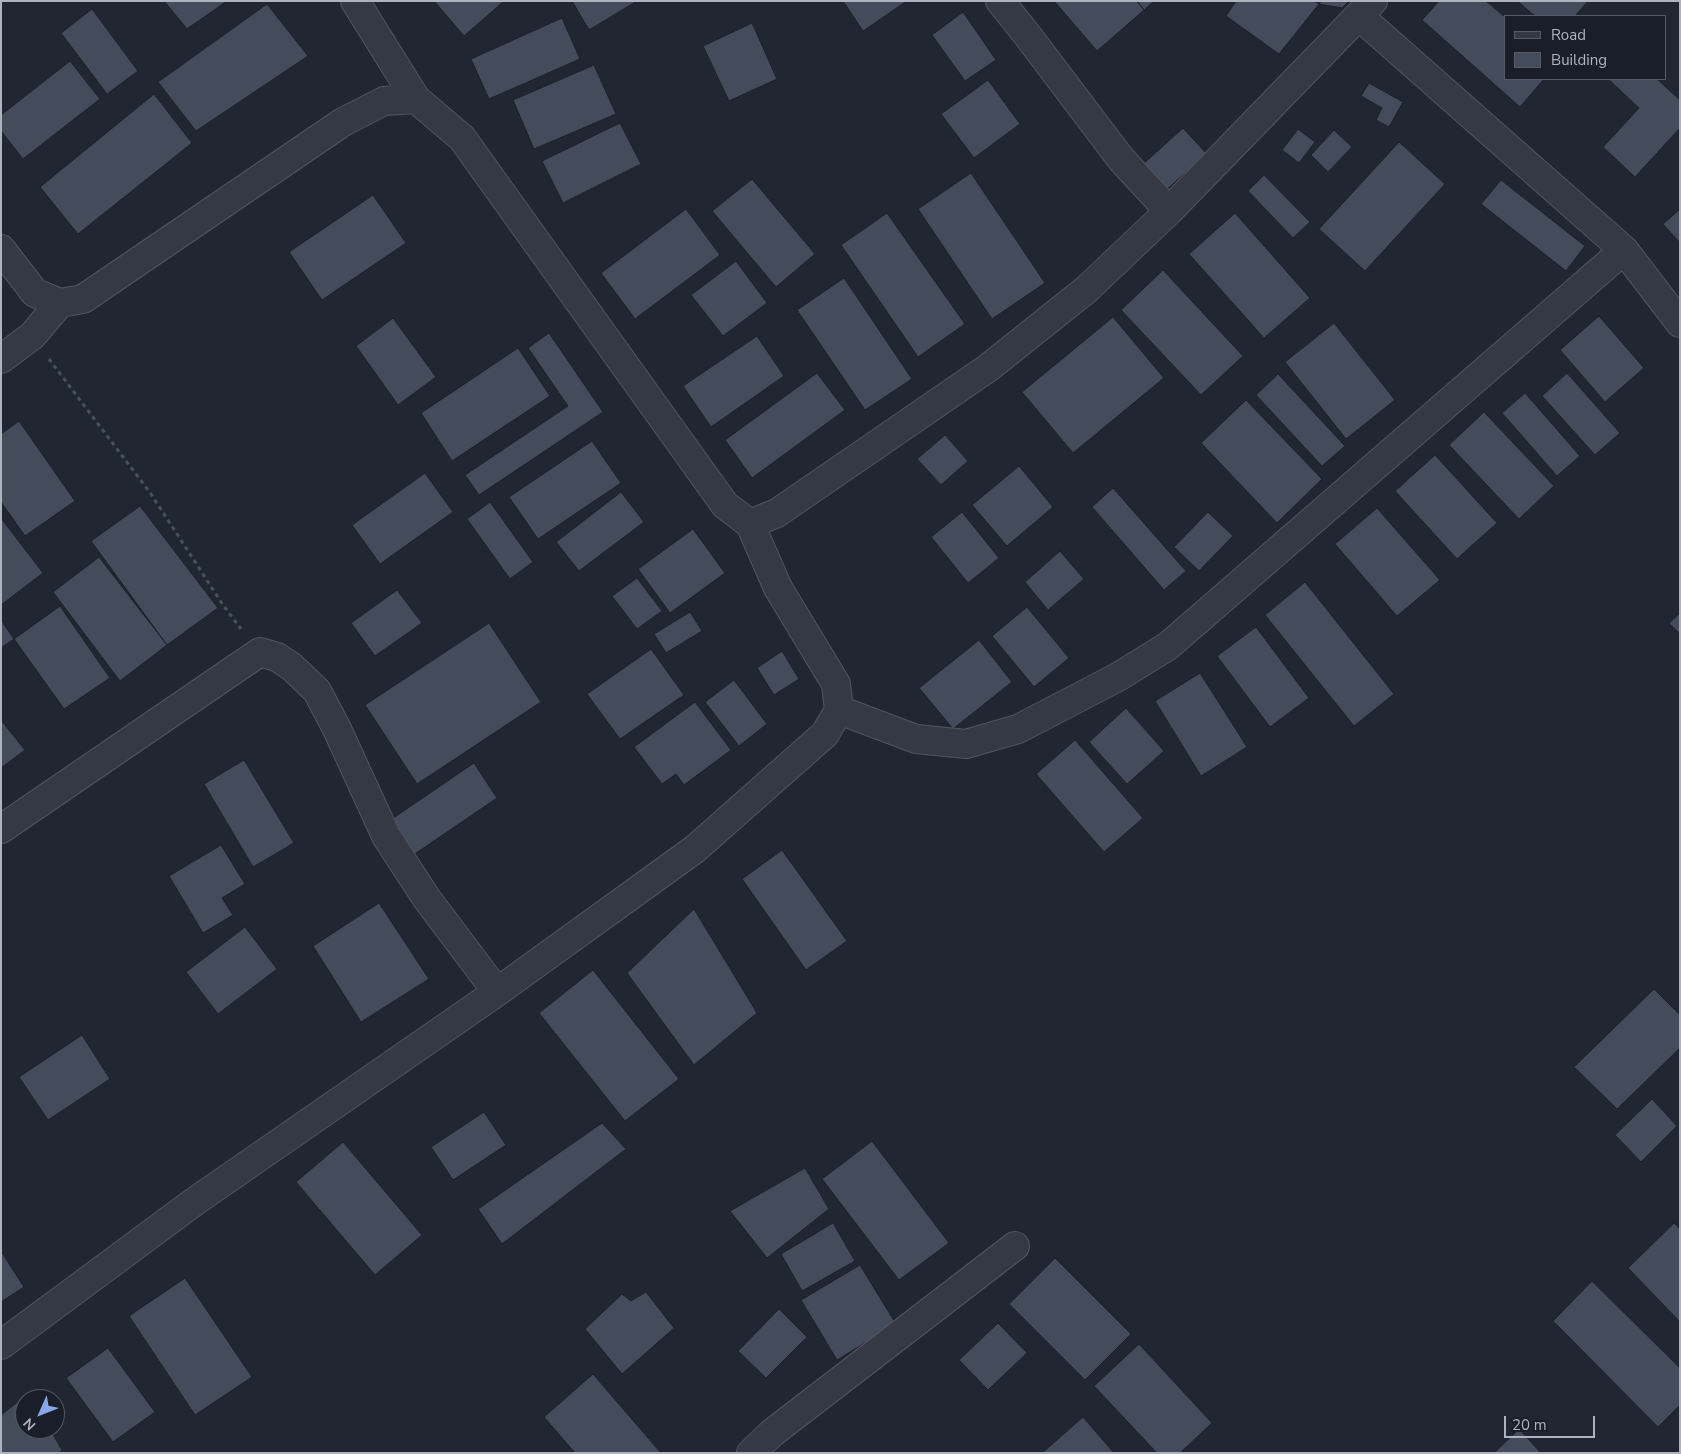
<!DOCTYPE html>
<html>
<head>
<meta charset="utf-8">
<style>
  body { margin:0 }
  #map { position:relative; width:1681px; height:1454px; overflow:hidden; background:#212732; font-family:"Nunito Sans",sans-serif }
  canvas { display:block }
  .frame { position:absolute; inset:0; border:2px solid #aeb3c0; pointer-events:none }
  .legend { position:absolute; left:1504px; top:15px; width:162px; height:65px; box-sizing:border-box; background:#191e28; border:1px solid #555a65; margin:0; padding:6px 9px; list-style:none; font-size:15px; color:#aeb3c0 }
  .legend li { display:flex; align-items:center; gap:10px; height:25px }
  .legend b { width:25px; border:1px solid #555a65 }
  .north { position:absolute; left:15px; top:1389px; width:50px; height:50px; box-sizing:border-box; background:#191e28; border:1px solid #555a65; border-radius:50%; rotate:226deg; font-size:14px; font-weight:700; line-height:20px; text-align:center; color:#aeb3c0 }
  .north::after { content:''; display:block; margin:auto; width:18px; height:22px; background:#88a6eb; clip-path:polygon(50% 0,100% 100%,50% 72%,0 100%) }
  .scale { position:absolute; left:1504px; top:1416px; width:91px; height:22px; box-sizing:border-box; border:2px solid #aeb3c0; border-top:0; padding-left:6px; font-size:15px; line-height:18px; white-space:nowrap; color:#aeb3c0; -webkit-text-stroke:4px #191e28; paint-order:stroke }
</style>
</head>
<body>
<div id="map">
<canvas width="1681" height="1454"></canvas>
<div class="frame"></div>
<ul class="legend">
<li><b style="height:6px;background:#343943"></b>Road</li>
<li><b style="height:14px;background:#444b5a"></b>Building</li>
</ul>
<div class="north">N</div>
<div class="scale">20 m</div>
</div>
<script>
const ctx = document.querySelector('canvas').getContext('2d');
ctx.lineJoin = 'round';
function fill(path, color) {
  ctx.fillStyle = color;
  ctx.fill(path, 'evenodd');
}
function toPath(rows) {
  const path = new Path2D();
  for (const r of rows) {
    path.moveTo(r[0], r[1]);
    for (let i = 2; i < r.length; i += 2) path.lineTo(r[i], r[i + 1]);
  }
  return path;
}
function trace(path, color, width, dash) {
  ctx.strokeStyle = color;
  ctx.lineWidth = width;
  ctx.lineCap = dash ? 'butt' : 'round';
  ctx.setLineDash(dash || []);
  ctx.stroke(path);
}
const building = toPath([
  [164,1,227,1,187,29,164,1],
  [434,1,504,1,464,36,434,1],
  [572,1,637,1,589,30,572,1],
  [843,1,907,1,863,31,843,1],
  [1054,1,1137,1,1144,10,1097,51,1054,1],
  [1137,1,1154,1,1144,10,1137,1],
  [1236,1,1314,1,1319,4,1279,54,1226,16,1236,1],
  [1321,1,1349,1,1342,8,1319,4,1321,1],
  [1439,1,1486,1,1505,17,1505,79,1544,79,1520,107,1422,20,1439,1],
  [1517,1,1588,1,1575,16,1535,16,1517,1],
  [267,4,308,56,196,131,158,82,267,4],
  [92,9,138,71,107,94,61,33,92,9],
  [963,12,996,60,965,81,932,35,963,12],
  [562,18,580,59,489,99,471,59,562,18],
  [752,23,777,79,729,101,703,46,752,23],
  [70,61,100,99,23,159,1,131,1,115,70,61],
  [594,65,616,114,534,149,513,100,594,65],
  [1608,79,1657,79,1680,100,1680,128,1635,177,1603,147,1639,108,1608,79],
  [988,80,1020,124,974,158,941,114,988,80],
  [1369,83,1403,102,1389,127,1376,120,1382,108,1361,96,1369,83],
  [154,94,192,143,78,234,40,187,154,94],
  [620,123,641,164,563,203,542,161,620,123],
  [1183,128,1207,154,1165,191,1142,165,1183,128],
  [1298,129,1315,142,1299,163,1282,150,1298,129],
  [1334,130,1352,147,1328,172,1311,155,1334,130],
  [1399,142,1445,184,1365,271,1319,229,1399,142],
  [971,173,1045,283,992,319,918,209,971,173],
  [1264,175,1310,222,1293,238,1248,191,1264,175],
  [752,179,815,254,776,287,712,211,752,179],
  [1501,180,1585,246,1566,271,1481,204,1501,180],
  [373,195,406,243,322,300,289,252,373,195],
  [686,209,720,255,635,319,601,273,686,209],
  [1680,209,1680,243,1663,224,1680,209],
  [887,213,965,324,918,357,841,245,887,213],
  [1235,213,1310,298,1264,338,1189,254,1235,213],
  [736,261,767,303,723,336,691,295,736,261],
  [1163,270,1243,356,1201,395,1121,310,1163,270],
  [844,278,912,379,865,410,797,310,844,278],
  [1599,316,1644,368,1605,402,1560,350,1599,316],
  [1113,317,1164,378,1073,453,1022,392,1113,317],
  [393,318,436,377,398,405,356,346,393,318],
  [1334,323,1395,400,1346,439,1285,362,1334,323],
  [549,333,603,412,479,495,465,475,568,406,528,348,549,333],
  [757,336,784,376,711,427,683,386,757,336],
  [518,348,550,396,452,461,421,413,518,348],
  [817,373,845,410,752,478,725,440,817,373],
  [1567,373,1620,433,1595,455,1542,396,1567,373],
  [1278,374,1345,446,1322,466,1256,395,1278,374],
  [1525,393,1580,456,1557,476,1502,413,1525,393],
  [1246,400,1322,479,1277,523,1201,443,1246,400],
  [1484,412,1554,486,1519,519,1449,445,1484,412],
  [19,421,75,501,25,536,1,502,1,434,19,421],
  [945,435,968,461,941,485,917,459,945,435],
  [592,441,621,483,538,539,509,497,592,441],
  [1435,455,1497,523,1457,559,1395,491,1435,455],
  [1019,466,1053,507,1007,546,972,505,1019,466],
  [425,473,453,512,380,564,352,525,425,473],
  [1113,488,1186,571,1164,590,1092,507,1113,488],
  [621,492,644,522,579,571,556,542,621,492],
  [490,502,533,562,510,579,467,519,490,502],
  [140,506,218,608,167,645,91,541,140,506],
  [1377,508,1440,580,1397,616,1335,544,1377,508],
  [962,512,999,558,968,583,931,537,962,512],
  [1208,512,1233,536,1199,571,1174,547,1208,512],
  [1,518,43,573,1,605,1,518],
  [693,529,725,573,670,613,638,569,693,529],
  [1060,551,1084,579,1048,610,1025,582,1060,551],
  [99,557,167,645,120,681,53,592,99,557],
  [637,578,662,611,637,629,612,596,637,578],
  [1305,582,1394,694,1354,726,1265,615,1305,582],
  [397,590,422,623,375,656,351,623,397,590],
  [60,606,110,678,64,709,14,639,60,606],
  [1027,607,1069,658,1034,687,992,636,1027,607],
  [690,612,702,631,666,653,654,634,690,612],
  [1680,613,1680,634,1669,623,1680,613],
  [1,620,14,639,1,648,1,620],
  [489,623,541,702,417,784,365,705,489,623],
  [1256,627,1309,698,1270,727,1217,656,1256,627],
  [979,640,1012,682,953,729,919,688,979,640],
  [651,649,684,695,620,739,587,694,651,649],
  [782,651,799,679,774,695,757,668,782,651],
  [1200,673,1247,747,1201,776,1155,701,1200,673],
  [734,680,767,724,739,746,705,702,734,680],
  [695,702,731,750,684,785,676,774,662,784,634,747,695,702],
  [1126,708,1164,751,1127,784,1089,742,1126,708],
  [1,720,25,750,1,768,1,720],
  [1075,740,1143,818,1104,852,1036,774,1075,740],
  [244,760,294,843,253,867,204,784,244,760],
  [474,763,497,798,406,860,383,825,474,763],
  [221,845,245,884,222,898,233,915,203,933,169,876,221,845],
  [782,850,847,941,806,970,742,879,782,850],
  [379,903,429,979,361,1022,313,946,379,903],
  [694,909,757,1013,694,1065,627,973,694,909],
  [245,927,277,969,218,1014,186,972,245,927],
  [593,970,679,1079,625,1121,539,1013,593,970],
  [1654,989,1680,1015,1680,1048,1617,1109,1574,1067,1654,989],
  [82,1035,110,1079,48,1120,19,1077,82,1035],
  [1652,1099,1677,1126,1641,1162,1615,1135,1652,1099],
  [484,1112,506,1145,453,1180,431,1147,484,1112],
  [602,1123,626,1149,502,1244,478,1209,602,1123],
  [872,1141,949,1243,899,1280,822,1179,872,1141],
  [343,1142,422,1235,375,1275,296,1182,343,1142],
  [805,1168,829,1209,767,1258,730,1211,805,1168],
  [833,1223,855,1261,802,1291,781,1254,833,1223],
  [1674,1223,1680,1229,1680,1322,1628,1268,1674,1223],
  [1,1251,24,1287,1,1302,1,1251],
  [1055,1258,1131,1334,1085,1380,1009,1304,1055,1258],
  [860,1265,896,1324,837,1360,801,1300,860,1265],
  [185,1278,252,1377,195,1415,129,1316,185,1278],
  [1592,1281,1680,1368,1680,1405,1658,1427,1553,1321,1592,1281],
  [646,1292,674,1328,622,1374,585,1329,622,1294,631,1301,646,1292],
  [779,1309,807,1337,766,1378,738,1351,779,1309],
  [998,1323,1027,1353,988,1390,959,1360,998,1323],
  [1139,1344,1212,1423,1180,1453,1157,1453,1094,1386,1139,1344],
  [108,1348,155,1412,113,1442,66,1378,108,1348],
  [593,1374,661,1453,575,1453,544,1417,593,1374],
  [29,1393,33,1399,25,1399,25,1429,50,1429,62,1450,59,1453,1,1453,1,1415,29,1393],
  [1083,1417,1114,1453,1042,1453,1083,1417],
  [1519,1429,1541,1453,1494,1453,1519,1429]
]);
const path = toPath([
  [49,359,151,494,223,605,241,629]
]);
const minor = toPath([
  [355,1,416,99],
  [1000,1,1028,36,1121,159,1169,211],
  [1359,16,1624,250,1680,323],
  [1,249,35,293,60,303,83,299,343,122,384,101,416,99,462,138,725,505,750,524,777,513,988,368,1087,289,1169,211,1373,1],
  [1,359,32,336,60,303],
  [839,710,916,739,966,744,1018,729,1118,677,1168,646,1624,250],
  [1,829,260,652,277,657,292,667,317,691,337,729,386,836,427,899,497,992],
  [1,1345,194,1202,497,992,695,849,825,734,839,710,836,684,778,588,750,524],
  [751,1453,772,1433,1015,1246]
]);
fill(building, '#444b5a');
trace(building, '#1b202a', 1);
trace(minor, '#515661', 30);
trace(path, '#465458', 3, [4, 4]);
trace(minor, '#343943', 28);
</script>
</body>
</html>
